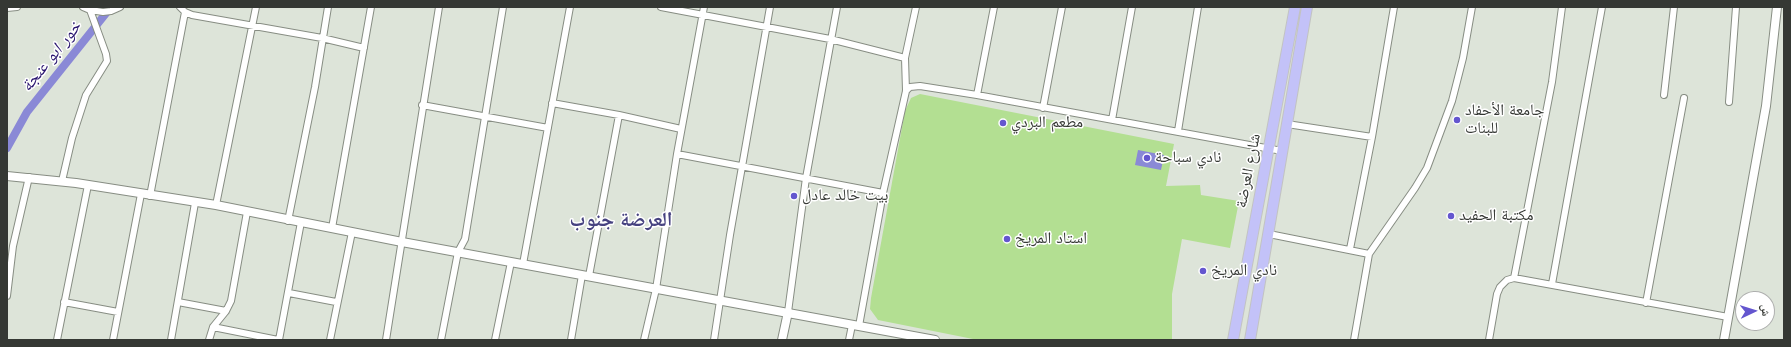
<!DOCTYPE html>
<html>
<head>
<meta charset="utf-8">
<style>
  body { margin:0 }
  #map { position:relative; width:1791px; height:347px; overflow:hidden; background:#dde4d9; font-family:Jost,"Noto Naskh Arabic",sans-serif }
  canvas { display:block }
  .frame { position:absolute; inset:0; border:8px solid #353834; pointer-events:none }
  .north { position:absolute; left:1735px; top:291px; width:40px; height:40px; box-sizing:border-box; background:#fff; border:1px solid #aeafae; border-radius:50%; rotate:86deg; font-size:11px; font-weight:700; line-height:16px; text-align:center; color:#353834 }
  .north::after { content:''; display:block; margin:auto; width:14px; height:18px; background:#6456cf; clip-path:polygon(50% 0,100% 100%,50% 72%,0 100%) }
</style>
</head>
<body>
<div id="map">
<canvas width="1791" height="347"></canvas>
<div class="frame"></div>
<div class="north">ش</div>
</div>
<script>
const ctx = document.querySelector('canvas').getContext('2d');
ctx.lineJoin = 'round';
function fill(path, color) {
  ctx.fillStyle = color;
  ctx.fill(path, 'evenodd');
}
function toPath(rows) {
  const path = new Path2D();
  for (const r of rows) {
    path.moveTo(r[0], r[1]);
    for (let i = 2; i < r.length; i += 2) path.lineTo(r[i], r[i + 1]);
  }
  return path;
}
function trace(path, color, width, dash) {
  ctx.strokeStyle = color;
  ctx.lineWidth = width;
  ctx.lineCap = dash ? 'butt' : 'round';
  ctx.setLineDash(dash || []);
  ctx.stroke(path);
}
function drawText(font, color, halo, rows, align = 'center') {
  ctx.font = font + ' Jost,"Noto Naskh Arabic",sans-serif';
  ctx.lineWidth = 3;
  ctx.setLineDash([]);
  ctx.textBaseline = 'middle';
  ctx.strokeStyle = halo;
  ctx.fillStyle = color;
  for (const [text, x, y, turn = 0] of rows) {
    ctx.save();
    ctx.translate(x, y);
    ctx.rotate((+turn || 0) * Math.PI / 180);
    ctx.textAlign = isNaN(turn) ? turn : align;
    if (halo) ctx.strokeText(text, 0, 0);
    ctx.fillText(text, 0, 0);
    ctx.restore();
  }
}
const green = toPath([
  [920,94,1174,144,1166,186,1200,185,1201,195,1239,201,1230,248,1182,239,1172,294,1172,340,978,340,878,320,870,309,871,298,905,111,911,98]
]);
const water = toPath([
  [1138,150,1164,155,1161,170,1135,165]
]);
const canal = toPath([
  [7,148,27,112,111,7]
]);
const minor = toPath([
  [83,7,90,10,103,12,111,11,120,7],
  [180,7,185,12,192,15,322,38,364,48],
  [661,7,830,39,905,58],
  [7,8,17,7],
  [906,91,910,87,920,86,977,95,1282,151],
  [977,95,994,7],
  [1664,95,1674,7],
  [1729,102,1736,7],
  [552,103,619,115,681,129],
  [422,105,548,128],
  [1043,108,1062,7],
  [1112,120,1132,7],
  [1287,124,1372,137],
  [1178,131,1198,7],
  [677,154,883,193],
  [62,181,72,138,86,95,107,61,106,54,90,10],
  [150,196,185,12],
  [216,205,256,7],
  [288,221,315,87,328,7],
  [332,228,371,7],
  [1269,234,1369,254],
  [1350,249,1372,137,1394,7],
  [523,264,570,7],
  [589,276,619,115],
  [1514,278,1552,82,1562,7],
  [1552,284,1602,7],
  [289,293,336,302],
  [7,296,13,246,29,177],
  [64,302,118,312],
  [178,302,226,311],
  [1646,303,1684,98],
  [788,312,806,178,837,7],
  [859,326,883,193,906,91,905,58,916,7],
  [213,327,278,340],
  [57,340,88,185],
  [113,340,141,194],
  [171,340,195,203],
  [209,340,213,327,226,311,231,301,247,212],
  [279,340,301,222],
  [330,340,352,232],
  [386,340,439,7],
  [441,340,458,252,465,239,503,7],
  [495,340,511,262],
  [571,340,582,275],
  [644,340,656,289,677,154,704,7],
  [714,340,730,235,770,7],
  [849,340,852,325],
  [1354,340,1369,254,1415,188,1427,168,1452,101,1463,58,1472,7],
  [1489,340,1497,294,1500,287,1507,280,1514,278,1728,317]
]);
const tertiary = toPath([
  [7,176,76,183,216,205,402,242,935,340],
  [782,340,788,312],
  [1724,340,1766,106,1777,7]
]);
const primary = toPath([
  [1233,340,1295,7],
  [1250,340,1307,7]
]);
const markers = [
  [1457,120,4,"#6456cf"],
  [1003,123,4,"#6456cf"],
  [1147,158,4,"#6456cf"],
  [794,196,4,"#6456cf"],
  [1451,216,4,"#6456cf"],
  [1007,239,4,"#6456cf"],
  [1203,271,4,"#6456cf"]
];
const poiNames = [
  ["جامعة الأحفاد",1465,111],
  ["للبنات",1465,129],
  ["مطعم البردي",1011,123],
  ["نادي سباحة",1155,158],
  ["بيت خالد عادل",802,196],
  ["مكتبة الحفيد",1459,216],
  ["استاد المريخ",1015,239],
  ["نادي المريخ",1211,271]
];
const streetNames = [
  ["شارع العرضة",1249,171,-79]
];
const waterNames = [
  ["خور ابو عنجة",52,57,-51]
];
const districtNames = [
  ["العرضة جنوب",621,221]
];
fill(green, '#b3df92');
fill(water, '#8a89d6');
trace(canal, '#8a89d6', 8);
trace(minor, '#878d83', 8);
trace(tertiary, '#878d83', 10);
trace(primary, '#c2c3c2', 12);
trace(minor, '#fff', 6);
trace(tertiary, '#fff', 8);
trace(primary, '#c3c2f8', 10);
for (const [x, y, r, color] of markers) {
  const dot = new Path2D();
  dot.arc(x, y, r, 0, 2 * Math.PI);
  ctx.fillStyle = color;
  ctx.fill(dot);
  trace(dot, '#fff', 1.5);
}
drawText('16px', '#353834', '#fff', poiNames, 'left');
drawText('16px', '#353834', '#fff', streetNames);
drawText('italic 17px', '#29156f', '#fff', waterNames);
drawText('bold 20px', '#464280', '#fff', districtNames);
</script>
</body>
</html>
